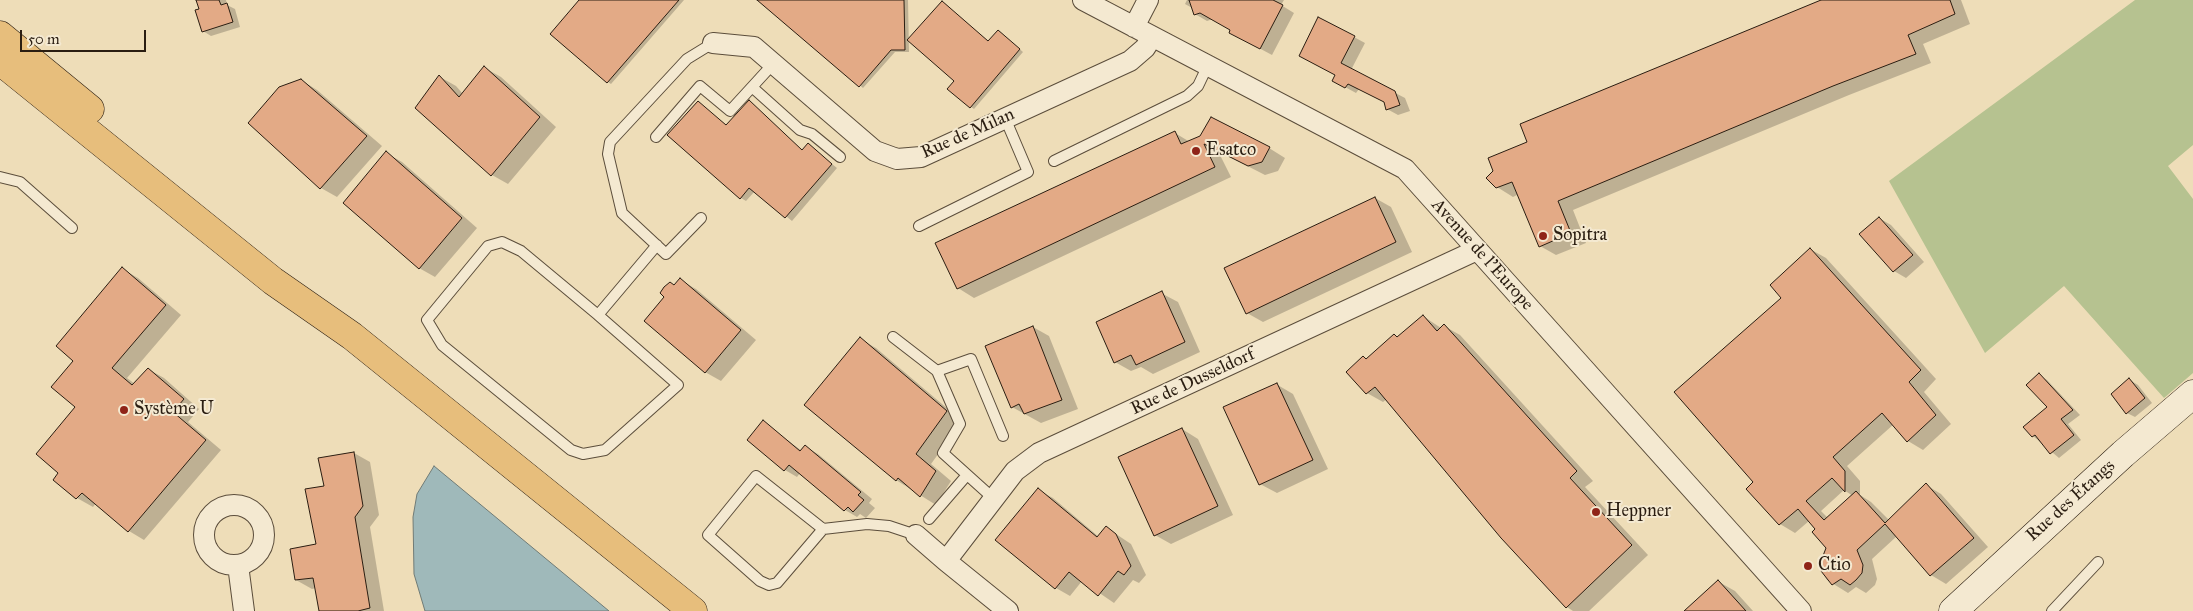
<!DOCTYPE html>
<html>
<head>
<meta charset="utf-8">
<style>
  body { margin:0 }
  #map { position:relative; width:2193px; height:611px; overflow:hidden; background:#eeddb8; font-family:"IM FELL Great Primer",serif }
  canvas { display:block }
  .scale { position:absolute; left:20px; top:30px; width:126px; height:22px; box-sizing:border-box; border:2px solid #2a1d11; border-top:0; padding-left:6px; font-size:15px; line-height:18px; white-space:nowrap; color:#2a1d11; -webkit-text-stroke:4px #f4e9d1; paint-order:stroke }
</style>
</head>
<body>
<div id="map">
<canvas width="2193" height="611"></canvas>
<div class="scale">50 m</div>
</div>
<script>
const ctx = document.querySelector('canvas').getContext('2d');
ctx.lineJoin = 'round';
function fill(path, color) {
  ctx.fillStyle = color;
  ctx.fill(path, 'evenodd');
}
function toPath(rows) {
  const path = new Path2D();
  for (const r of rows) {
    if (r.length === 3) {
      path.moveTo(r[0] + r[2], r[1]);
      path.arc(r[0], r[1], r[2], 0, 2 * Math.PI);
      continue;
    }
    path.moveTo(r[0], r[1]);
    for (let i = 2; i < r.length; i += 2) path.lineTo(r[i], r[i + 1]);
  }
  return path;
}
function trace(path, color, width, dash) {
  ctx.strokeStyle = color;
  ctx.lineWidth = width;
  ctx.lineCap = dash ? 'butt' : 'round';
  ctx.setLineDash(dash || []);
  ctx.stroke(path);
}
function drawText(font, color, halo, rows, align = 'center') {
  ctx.font = font + ' "IM FELL Great Primer",serif';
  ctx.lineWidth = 4;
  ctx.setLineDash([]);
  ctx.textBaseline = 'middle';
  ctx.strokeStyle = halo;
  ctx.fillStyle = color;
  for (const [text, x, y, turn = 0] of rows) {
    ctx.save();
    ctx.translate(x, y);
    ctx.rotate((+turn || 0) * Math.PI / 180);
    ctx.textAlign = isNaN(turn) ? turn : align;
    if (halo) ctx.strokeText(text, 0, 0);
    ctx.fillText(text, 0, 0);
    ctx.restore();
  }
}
const green = toPath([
  [2135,0,2193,0,2193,145,2168,166,2193,199,2193,373,2164,398,2064,286,1985,353,1889,181]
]);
const water = toPath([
  [434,466,609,611,425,611,414,574,413,517,417,494,434,466]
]);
const shadow = toPath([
  [197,0,226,0,227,5,235,9,240,27,211,36,203,31],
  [581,0,684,0,611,84,608,82],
  [759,0,908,0,909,52,895,52,863,88],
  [1187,0,1284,0,1281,5,1294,13,1272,55,1242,39,1232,30,1213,19,1207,21,1195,14,1194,9,1185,4],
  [1823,0,1961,0,1970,24,1923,44,1931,63,1849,95,1573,210,1586,243,1556,255,1540,246,1519,194,1513,197,1497,187,1529,143],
  [946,5,989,42,1002,34,1023,52,974,109,971,107,956,81],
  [1354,37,1365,43,1351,70,1405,98,1410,111,1398,115,1387,109,1384,102,1359,89,1356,93,1334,81,1337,75,1311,62],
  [485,68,501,77,556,127,508,184,492,175,440,77,456,86,463,94],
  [301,80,317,90,382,146,337,197,321,188,249,123],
  [698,102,727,126,749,102,803,151,808,145,837,168,792,221,755,191,746,201,741,198],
  [1175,133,1190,142,1269,148,1285,158,1278,171,1265,175,1218,151,1231,177,974,298,958,288,937,244],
  [386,153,402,162,477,228,435,277,419,268],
  [1375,198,1391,207,1412,252,1263,322,1247,313],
  [1879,218,1891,225,1924,262,1906,278,1894,271,1861,234],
  [1810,249,1826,258,1936,379,1924,392,1951,424,1923,450,1908,441,1894,424,1847,466,1860,481,1860,495,1871,502,1889,520,1926,485,1941,494,1988,547,1946,584,1931,575,1897,536,1872,559,1877,579,1875,585,1866,593,1856,587,1848,593,1827,580,1822,571,1828,548,1809,521,1795,533,1780,524,1748,489,1755,482,1783,298],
  [1844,490,1853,496,1828,518,1821,511],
  [122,269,138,278,181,315,127,378,135,384,148,369,164,378,199,409,188,422,221,450,144,540,129,531,96,503,93,507,77,498,55,479,60,473,77,407,75,361],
  [680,280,696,289,756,340,721,381,705,372,675,286],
  [1161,293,1178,302,1200,352,1153,374,1141,367,1131,371,1115,362],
  [1423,316,1441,328,1444,326,1460,335,1593,481,1585,487,1648,555,1589,611,1573,611,1567,607,1502,537,1387,399,1383,402,1367,393,1364,357,1367,359,1394,335,1399,338],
  [1033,327,1049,336,1078,409,1041,423,1012,407],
  [860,339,876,348,962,421,931,464,951,481,936,505,896,480],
  [2039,375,2047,380,2080,415,2068,424,2081,440,2059,458,2033,436,2048,407],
  [2130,380,2138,385,2152,403,2135,417,2127,413],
  [1276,384,1293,394,1328,469,1277,493,1260,484],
  [763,422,802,451,805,447,818,454,872,499,869,503,875,508,866,518,860,514,857,517,845,510,800,473,797,477,785,470],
  [1182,429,1198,439,1233,515,1171,544,1155,535],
  [354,453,370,462,379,515,370,527,384,611,320,611,316,588,312,589,296,580,317,545,325,487],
  [1038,490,1053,498,1099,537,1107,528,1131,544,1146,575,1139,583,1133,580,1114,603,1082,581,1070,596,1056,588],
  [1719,582,1735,591,1753,611,1686,611]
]);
const building = toPath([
  [196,0,219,0,221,5,227,3,233,22,202,32,195,10,199,9,196,0],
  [579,0,679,0,607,83,550,34,579,0],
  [757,0,904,0,905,50,891,50,859,87,757,0],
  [1189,0,1273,0,1283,5,1260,49,1229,33,1230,30,1200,13,1194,15,1189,0],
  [1821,0,1950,0,1955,14,1908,35,1916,54,1833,86,1558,201,1571,233,1539,247,1512,182,1496,188,1486,178,1493,171,1488,158,1527,142,1520,124,1821,0],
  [942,1,988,41,998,30,1020,49,970,108,947,89,954,81,907,40,942,1],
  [1318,17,1355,36,1341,63,1395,91,1400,105,1386,110,1384,102,1348,84,1345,88,1332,81,1335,75,1299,56,1318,17],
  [484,66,540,117,491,176,415,108,439,75,459,97,484,66],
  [301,79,367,136,320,189,248,123,279,87,301,79],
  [749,100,802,150,808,143,832,164,785,218,749,188,740,199,667,135,698,101,726,125,749,100],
  [1211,117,1270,147,1262,162,1248,166,1204,144,1215,167,957,289,935,243,1175,131,1181,144,1200,136,1211,117],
  [386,151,462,218,419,269,343,203,386,151],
  [1375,197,1396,242,1246,314,1224,268,1375,197],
  [1879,217,1913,255,1893,272,1859,234,1879,217],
  [1810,248,1921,370,1909,382,1936,415,1907,442,1882,413,1833,457,1845,471,1845,492,1832,478,1806,501,1824,520,1856,491,1885,523,1926,483,1974,538,1930,576,1885,524,1857,550,1863,565,1862,573,1856,580,1850,585,1841,579,1832,585,1821,571,1821,561,1826,548,1812,532,1815,529,1798,509,1779,525,1746,489,1753,482,1674,392,1781,298,1770,285,1810,248],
  [122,267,166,305,112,368,132,385,148,368,184,399,173,412,206,440,128,532,82,493,76,499,53,480,58,473,36,454,75,407,51,387,73,361,56,346,122,267],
  [680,278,741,330,705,373,644,321,664,297,660,293,664,287,670,282,674,285,680,278],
  [1162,291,1185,342,1136,365,1131,355,1114,363,1096,322,1162,291],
  [1423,315,1437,331,1444,324,1577,471,1570,478,1632,545,1566,608,1501,538,1375,387,1366,394,1346,372,1363,356,1366,359,1394,334,1397,337,1423,315],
  [1033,326,1062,400,1024,414,1019,404,1011,408,985,346,1033,326],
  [860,337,947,411,916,454,936,471,920,497,898,478,896,481,804,405,860,337],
  [2039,373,2073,410,2061,419,2074,435,2050,454,2035,435,2032,437,2023,427,2047,407,2026,385,2039,373],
  [2129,378,2145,398,2126,414,2111,394,2129,378],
  [1277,383,1313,460,1259,485,1223,407,1277,383],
  [763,420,800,451,805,445,861,492,858,495,864,500,853,512,848,507,844,511,789,465,784,471,747,440,763,420],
  [1182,428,1218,506,1154,536,1118,457,1182,428],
  [354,452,363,506,355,517,370,608,358,611,319,611,313,578,295,580,290,549,316,544,305,489,324,486,318,458,354,452],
  [1038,488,1097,537,1106,526,1116,534,1131,566,1124,575,1118,571,1098,596,1069,572,1055,589,995,540,1038,488],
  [1718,580,1746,611,1684,611,1718,580]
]);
const service = toPath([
  [752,87,800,130,812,134,840,157],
  [656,137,700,86,730,111,773,64],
  [1054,161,1187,96,1198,86,1208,65],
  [0,177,20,182,72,228],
  [701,218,666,254,622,213,608,154,610,142,687,59,713,43],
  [919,226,1028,172,1005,118],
  [598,315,678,385,605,450,583,454,571,450,442,345,427,320,488,246,502,242,521,251,598,315,657,245],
  [893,337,937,371,960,424,943,453,994,499],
  [937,371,971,359,1003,436],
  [929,519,967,475],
  [823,529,777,583,769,585,760,581,708,535,756,476,823,529,867,524,889,526,916,535],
  [2052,611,2098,562]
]);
const minor = toPath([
  [1083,0,1405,169,1801,611],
  [1134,27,1148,0],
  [713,43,754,47,875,151,897,159,921,157,1130,61,1145,48,1152,37],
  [234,535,30],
  [916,535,946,561],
  [238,565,244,611],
  [1008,611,946,561,1015,471,1039,453,1477,250]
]);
const secondary = toPath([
  [1953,611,2123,454,2193,394]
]);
const primary = toPath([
  [0,35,90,109],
  [0,61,273,281,352,336,693,611]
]);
const markers = [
  [1196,151,5,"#8f2418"],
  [1543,236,5,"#8f2418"],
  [124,410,5,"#8f2418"],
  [1596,512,5,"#8f2418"],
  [1808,566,5,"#8f2418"]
];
const streetNames = [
  ["Rue de Milan",968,134,-24],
  ["Avenue de l'Europe",1482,255,48],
  ["Rue de Dusseldorf",1193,382,-25],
  ["Rue des Étangs",2071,501,-42]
];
const poiNames = [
  ["Esatco",1206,151],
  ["Sopitra",1553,236],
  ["Système U",134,410],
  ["Heppner",1606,512],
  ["Ctio",1818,566]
];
fill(green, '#b6c290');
fill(water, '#9fb9ba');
trace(water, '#707b76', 1);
fill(shadow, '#0003');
fill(building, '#e3aa86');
trace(building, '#2a1d11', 1);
trace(service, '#5b4d3b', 12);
trace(minor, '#5b4d3b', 22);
trace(secondary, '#2a1d11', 29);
trace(primary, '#2a1d11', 29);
trace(service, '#f4e9d1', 10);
trace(minor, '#f4e9d1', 20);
trace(secondary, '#f4e9d1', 28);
trace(primary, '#e7be7c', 28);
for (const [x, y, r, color] of markers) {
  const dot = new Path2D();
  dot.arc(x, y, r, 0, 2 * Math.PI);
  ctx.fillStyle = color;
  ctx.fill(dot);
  trace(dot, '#f4e9d1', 2);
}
drawText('18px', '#2a1d11', '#f4e9d1', streetNames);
drawText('18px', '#2a1d11', '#f4e9d1', poiNames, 'left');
</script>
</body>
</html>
